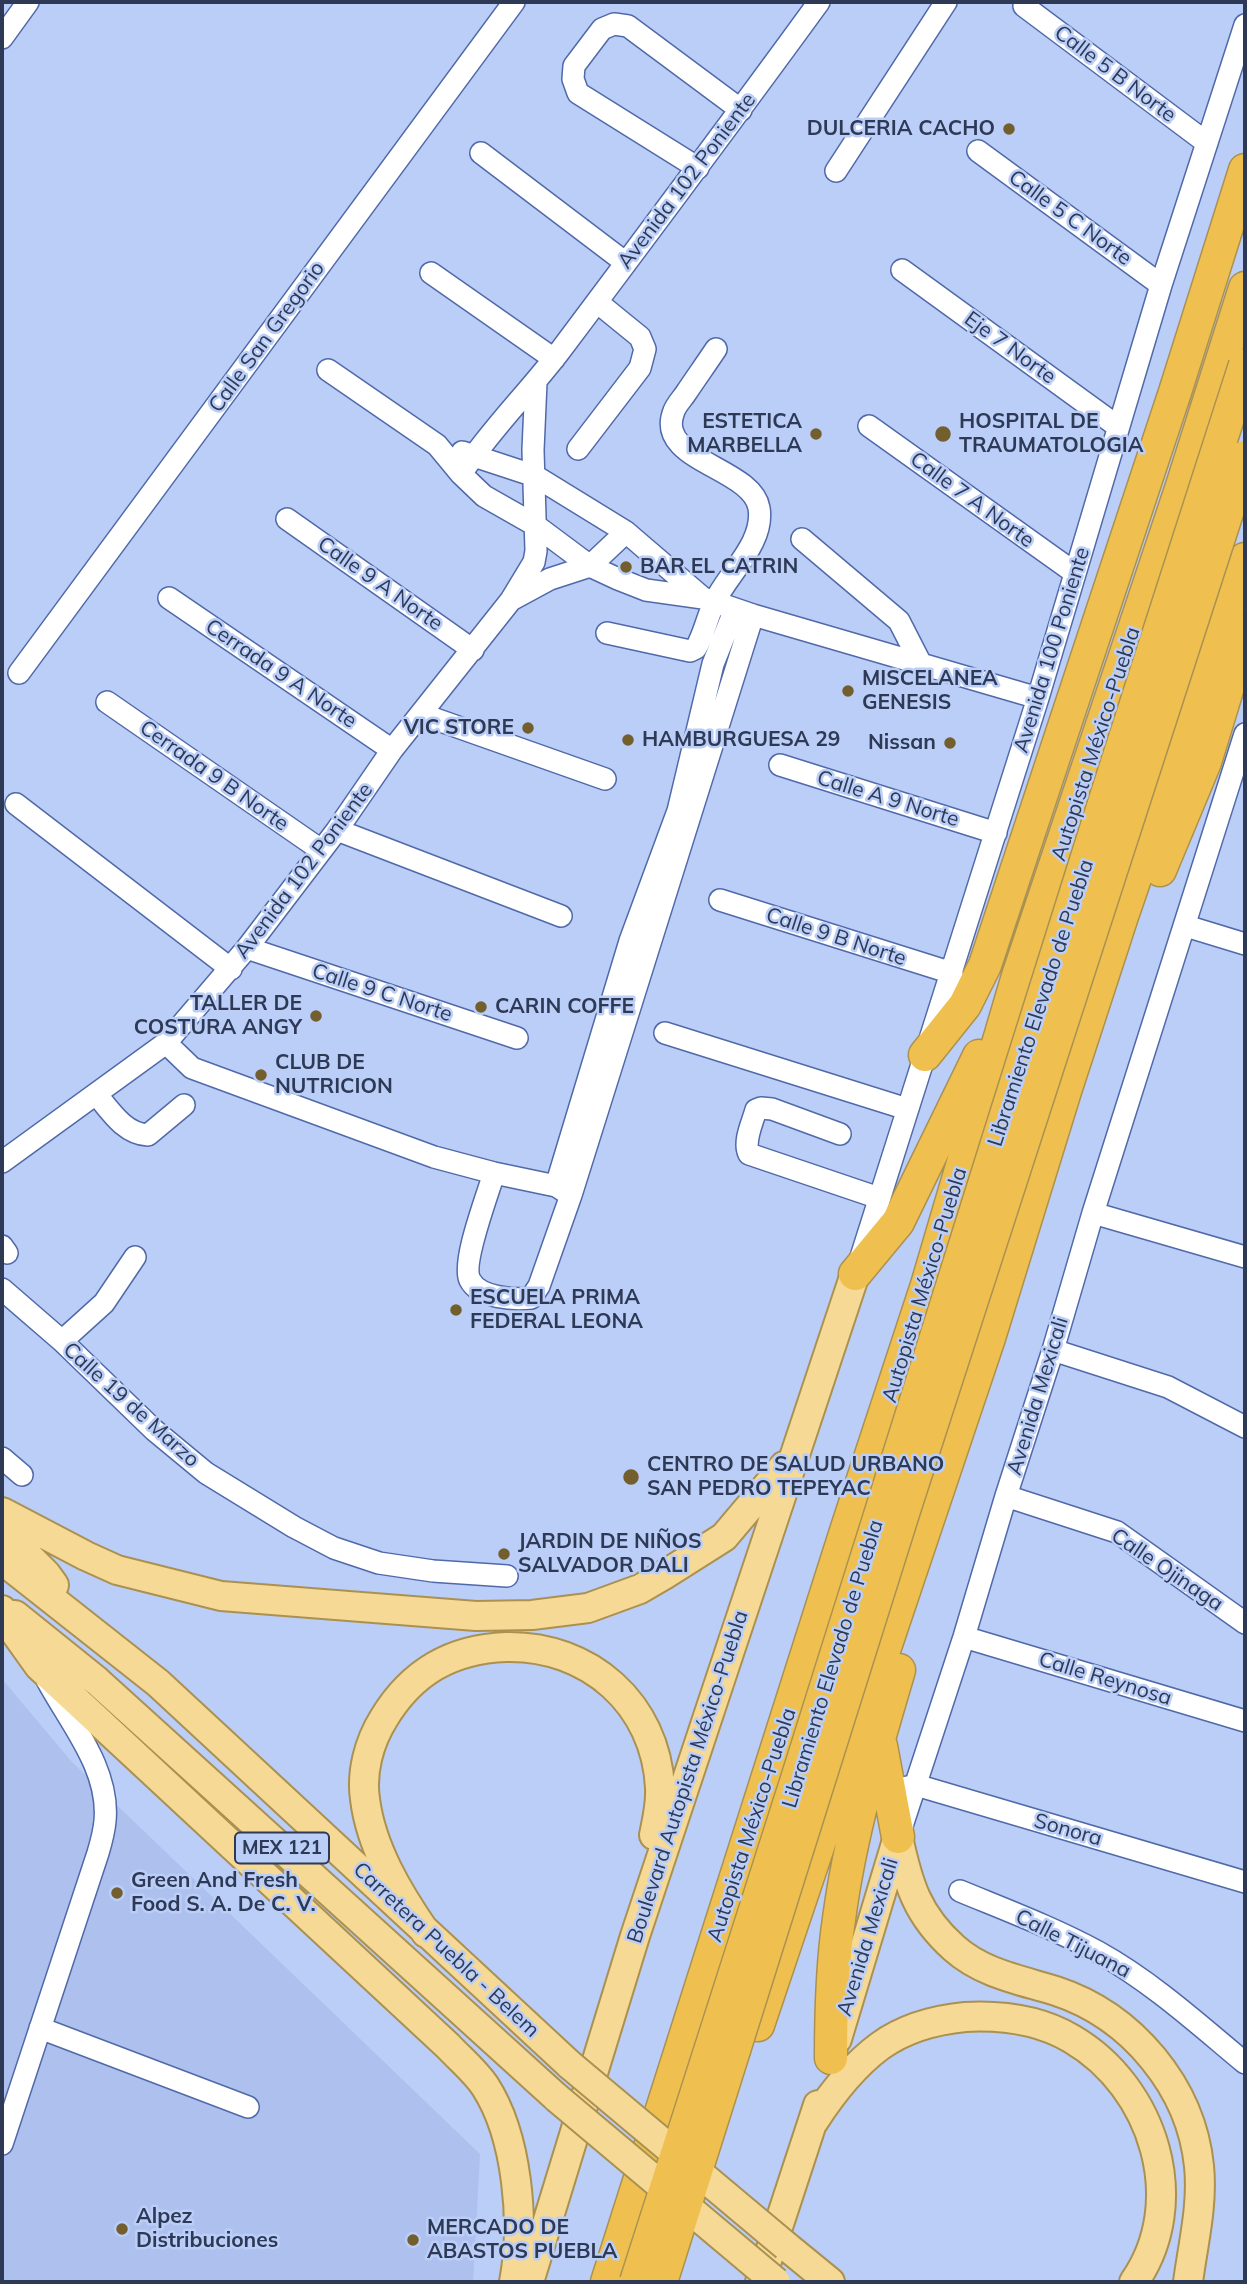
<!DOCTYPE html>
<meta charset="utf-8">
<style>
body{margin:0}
#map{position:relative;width:1247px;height:2284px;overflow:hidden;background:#bbcef8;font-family:Mulish,sans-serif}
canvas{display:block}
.frame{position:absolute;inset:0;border:4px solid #2d3955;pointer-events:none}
</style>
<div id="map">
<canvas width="1247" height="2284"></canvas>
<div class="frame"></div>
</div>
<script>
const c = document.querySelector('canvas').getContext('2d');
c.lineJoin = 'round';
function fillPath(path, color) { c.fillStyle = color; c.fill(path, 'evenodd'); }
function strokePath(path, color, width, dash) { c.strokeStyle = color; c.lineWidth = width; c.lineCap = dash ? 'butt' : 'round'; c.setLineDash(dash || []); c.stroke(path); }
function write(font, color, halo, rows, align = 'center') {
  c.font = font + ' Mulish,sans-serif'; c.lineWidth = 5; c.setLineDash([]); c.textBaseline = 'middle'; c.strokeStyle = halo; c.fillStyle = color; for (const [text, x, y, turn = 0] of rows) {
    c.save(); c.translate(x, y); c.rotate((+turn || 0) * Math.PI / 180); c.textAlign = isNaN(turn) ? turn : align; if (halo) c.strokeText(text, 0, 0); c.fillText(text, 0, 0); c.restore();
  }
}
const built = new Path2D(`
 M2,1679L72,1762L480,2154L473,2282H2Z`);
const minor = new Path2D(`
 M1024,6L1207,143
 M2,38L28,2
 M978,151L1161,285
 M481,153L626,263
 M698,168L578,93L573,79L574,66L602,29L614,24L628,26L741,110
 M836,171L946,2
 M902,270L1117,426
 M431,273L554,359
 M328,370L437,445L461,474L484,496L535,525L590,566L618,579L646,590L703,598L753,615L1038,698
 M869,426L1075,573
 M578,449L640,368L645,349L640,337L597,302
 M462,452L535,476L626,532L703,598
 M461,474C490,430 528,393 560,351C647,235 734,119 819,2
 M287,519L473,650
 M802,539L899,621L920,662
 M169,598L392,750
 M513,599L550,579L590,566L626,532
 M607,633L690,651L696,648C704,634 707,618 714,603C727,574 765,543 759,508C752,467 654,461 674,411C676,405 682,399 686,393C696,378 706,364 716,349
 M19,673L514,2
 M107,702L321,850
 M421,714L605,779
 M780,765L996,833
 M16,804L231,969
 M337,830L561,916
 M720,900L952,973
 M1186,926L1245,944
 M247,948L517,1038
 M665,1033L907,1109
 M166,1043L192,1068L434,1157L494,1173L556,1186L567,1193
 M97,1095C111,1112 125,1134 148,1135L184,1105
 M840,1134L772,1109L761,1108L756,1110C752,1124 743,1142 749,1154L879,1198
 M2,1162L166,1043L247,948L337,830L392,750L511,600L534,562L536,551L533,450L536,382
 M494,1173C488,1194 461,1263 470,1280C479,1298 514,1300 531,1298L539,1286L571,1195L753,615
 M556,1186L630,941L678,811L713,664L735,609
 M1093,1213L1245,1257
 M2,1246L7,1253
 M860,1260L1038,698L1161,285L1245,25
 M2,1289L62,1341L154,1430L206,1473L294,1527L334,1548L379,1563L433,1571L507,1576
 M62,1341L104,1303L135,1257
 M1053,1350L1168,1387L1245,1427
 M2,1458L22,1475
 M1006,1496L1117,1532L1245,1623
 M964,1637L1245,1721
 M904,1788L916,1785L1245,1882
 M900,1832L964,1637L1006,1496L1053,1350L1093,1213L1245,734
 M960,1891C1006,1910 1054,1928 1098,1952C1152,1982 1198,2024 1245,2063
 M40,2028L248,2107
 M2,2144L98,1853C101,1843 104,1832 105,1821C110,1769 70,1723 47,1680`);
const major = new Path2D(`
 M2,1512L86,1556L117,1570L221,1596L476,1616L532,1615L588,1608L640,1589L664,1575L724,1537L784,1466
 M2,1530L46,1574L54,1585
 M2,1560L158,1683L570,2065
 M2,1610L9,1624L39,1666L448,2046C460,2059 475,2071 485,2086C518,2137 525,2224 514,2282
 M15,1615L97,1681L557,2098
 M898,1837C908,1884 917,1915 954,1948C983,1974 1021,1980 1056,1991C1132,2016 1191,2087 1199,2166C1203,2205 1193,2244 1188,2282
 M426,1933C399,1894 371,1848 365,1799C361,1772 369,1742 384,1718C412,1672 451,1649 506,1647C589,1645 656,1704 660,1788C661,1805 657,1820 654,1835
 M837,2039L897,1840
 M814,2121C832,2093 853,2066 880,2046C905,2028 934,2020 965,2017C1002,2015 1040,2020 1072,2039C1154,2087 1190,2202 1134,2282
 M786,2246L830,2282
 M529,2282L635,1936L855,1274
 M760,2282L818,2105`);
const highway = new Path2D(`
 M1160,870L1205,762L1245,631
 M925,1055L965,1005L985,965L1175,392L1245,170
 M855,1274L898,1222L979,1056
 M881,1746L898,1837
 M758,2025L988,1341L1065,1091L1122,916L1245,559
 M831,2058C831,2012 832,1965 839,1919C850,1835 875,1751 899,1670
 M607,2282L846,1531L927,1285L1018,976L1181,489L1245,288`);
const majorBridge = new Path2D(`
 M570,2065L786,2246
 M557,2098L776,2282`);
const highwayBridge = new Path2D(`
 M636,2282L797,1779L1106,797L1245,365
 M661,2282L905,1507L1245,457`);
const markers = [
 [1009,129,7,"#735e2d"],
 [816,434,7,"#735e2d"],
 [943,434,9,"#735e2d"],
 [626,567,7,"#735e2d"],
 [848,691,7,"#735e2d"],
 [528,728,7,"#735e2d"],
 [628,740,7,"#735e2d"],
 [950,743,7,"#735e2d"],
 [481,1007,7,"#735e2d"],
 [316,1016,7,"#735e2d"],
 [261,1075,7,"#735e2d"],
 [456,1310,7,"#735e2d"],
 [631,1477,9,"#735e2d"],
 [504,1554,7,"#735e2d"],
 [117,1893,7,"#735e2d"],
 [122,2229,7,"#735e2d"],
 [413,2240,7,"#735e2d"]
];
const shields = [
 [282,1848,94]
];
const shieldNames = [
 ["MEX 121",282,1848]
];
const streetNames = [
 ["Calle 5 B Norte",1115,74,37],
 ["Avenida 102 Poniente",687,181,-53],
 ["Calle 5 C Norte",1070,218,36],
 ["Calle San Gregorio",267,337,-54],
 ["Eje 7 Norte",1010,348,36],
 ["Calle 7 A Norte",972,500,36],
 ["Calle 9 A Norte",380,584,35],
 ["Avenida 100 Poniente",1052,650,-73],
 ["Cerrada 9 A Norte",281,674,34],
 ["Autopista México-Puebla",1096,744,-72],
 ["Cerrada 9 B Norte",214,776,35],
 ["Calle A 9 Norte",888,799,17],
 ["Avenida 102 Poniente",304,871,-53],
 ["Calle 9 B Norte",836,937,18],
 ["Calle 9 C Norte",382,993,18],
 ["Libramiento Elevado de Puebla",1041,1003,-72],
 ["Autopista México-Puebla",925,1285,-73],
 ["Avenida Mexicali",1038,1396,-73],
 ["Calle 19 de Marzo",131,1405,42],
 ["Calle Ojinaga",1167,1570,34],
 ["Libramiento Elevado de Puebla",833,1664,-73],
 ["Calle Reynosa",1105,1679,17],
 ["Boulevard Autopista México-Puebla",688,1777,-72],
 ["Autopista México-Puebla",752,1825,-72],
 ["Sonora",1068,1830,16],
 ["Avenida Mexicali",868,1937,-73],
 ["Calle Tijuana",1073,1944,27],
 ["Carretera Puebla - Belem",446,1950,43]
];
const poiNames = [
 ["DULCERIA CACHO",995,129,"right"],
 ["ESTETICA",802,422,"right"],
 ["MARBELLA",802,446,"right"],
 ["HOSPITAL DE",959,422],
 ["TRAUMATOLOGIA",959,446],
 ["BAR EL CATRIN",640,567],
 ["MISCELANEA",862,679],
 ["GENESIS",862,703],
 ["VIC STORE",514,728,"right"],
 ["HAMBURGUESA 29",642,740],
 ["Nissan",936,743,"right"],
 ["TALLER DE",302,1004,"right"],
 ["COSTURA ANGY",302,1028,"right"],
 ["CARIN COFFE",495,1007],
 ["CLUB DE",275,1063],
 ["NUTRICION",275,1087],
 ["ESCUELA PRIMA",470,1298],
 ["FEDERAL LEONA",470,1322],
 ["CENTRO DE SALUD URBANO",647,1465],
 ["SAN PEDRO TEPEYAC",647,1489],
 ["JARDIN DE NIÑOS",518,1542],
 ["SALVADOR DALI",518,1566],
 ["Green And Fresh",131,1881],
 ["Food S. A. De C. V.",131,1905],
 ["Alpez",136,2217],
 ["Distribuciones",136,2241],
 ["MERCADO DE",427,2228],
 ["ABASTOS PUEBLA",427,2252]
];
fillPath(built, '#adc0ee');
strokePath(minor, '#5069a8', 24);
strokePath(major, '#ab9151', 32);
strokePath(highway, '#ab9151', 35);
strokePath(minor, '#fff', 21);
strokePath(major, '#f5d995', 28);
strokePath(highway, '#efc04f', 32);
strokePath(majorBridge, '#ab9151', 32, []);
strokePath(highwayBridge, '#ab9151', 35, []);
strokePath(majorBridge, '#f5d995', 28);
strokePath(highwayBridge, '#efc04f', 32);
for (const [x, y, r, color] of markers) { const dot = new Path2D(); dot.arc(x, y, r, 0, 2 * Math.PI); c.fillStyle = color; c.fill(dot); strokePath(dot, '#bbcef8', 2.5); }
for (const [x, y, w] of shields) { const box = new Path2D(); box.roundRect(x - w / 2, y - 15.5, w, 31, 5); c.fillStyle = '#bbcef8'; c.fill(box); strokePath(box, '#2d3955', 2); }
write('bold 19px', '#2d3955', null, shieldNames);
write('21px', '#2d3955', '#bbcef8', streetNames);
write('bold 21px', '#2d3955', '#bbcef8', poiNames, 'left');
</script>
